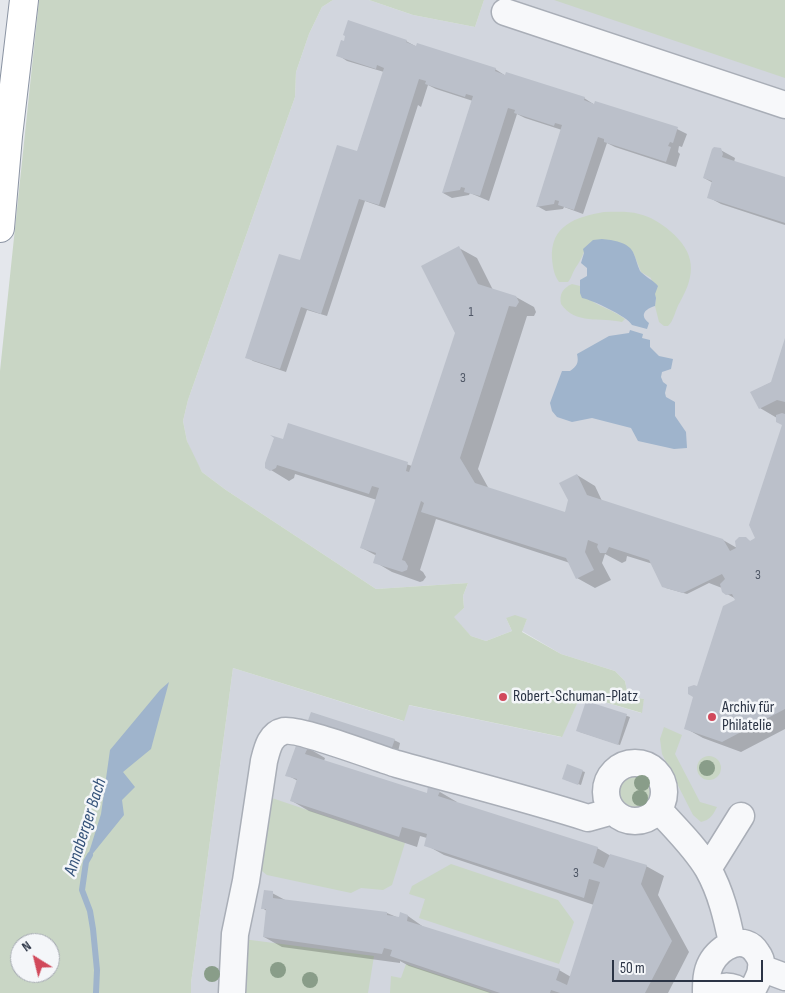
<!DOCTYPE html>
<meta charset="utf-8">
<style>
body{margin:0}
#map{position:relative;width:785px;height:993px;overflow:hidden;background:#e4e7ec;font-family:"Sofia Sans Condensed",sans-serif}
canvas{display:block}
.north{position:absolute;left:10px;top:933px;width:50px;height:50px;box-sizing:border-box;background:#f4f6f9;border:1px solid #a4a8b1;border-radius:50%;rotate:324deg;font-size:14px;font-weight:700;line-height:20px;text-align:center;color:#2b3445}
.north::after{content:'';display:block;margin:auto;width:18px;height:22px;background:#d1495b;clip-path:polygon(50% 0,100% 100%,50% 72%,0 100%)}
.scale{position:absolute;left:612px;top:960px;width:151px;height:22px;box-sizing:border-box;border:2px solid #2b3445;border-top:0;padding-left:6px;font-size:15px;line-height:18px;white-space:nowrap;color:#2b3445;-webkit-text-stroke:4px #f4f6f9;paint-order:stroke}
</style>
<div id="map">
<canvas width="785" height="993"></canvas>
<div class="north">N</div>
<div class="scale">50 m</div>
</div>
<script>
const c = document.querySelector('canvas').getContext('2d');
c.lineJoin = 'round';
function fillPath(path, color) { c.fillStyle = color; c.fill(path, 'evenodd'); }
function strokePath(path, color, width, dash) { c.strokeStyle = color; c.lineWidth = width; c.lineCap = dash ? 'butt' : 'round'; c.setLineDash(dash || []); c.stroke(path); }
function write(font, color, halo, rows, align = 'center') {
  c.font = font + ' "Sofia Sans Condensed",sans-serif'; c.lineWidth = 5; c.setLineDash([]); c.textBaseline = 'middle'; c.strokeStyle = halo; c.fillStyle = color; for (const [text, x, y, turn = 0] of rows) {
    c.save(); c.translate(x, y); c.rotate((+turn || 0) * Math.PI / 180); c.textAlign = isNaN(turn) ? turn : align; if (halo) c.strokeText(text, 0, 0); c.fillText(text, 0, 0); c.restore();
  }
}
const built = new Path2D(`
 M333,0H369L413,15L475,27L484,0H785V993H191V983L233,668L403,721L408,705L561,737L581,695L641,713L644,699L628,697L625,681L615,671L561,654L522,631L527,619L506,618L512,631L486,641L471,636L453,617L464,608L463,596L468,583L376,589L226,490L202,472L193,456L187,441L183,421L188,400L295,97L296,72L309,34L322,7Z`);
const green = new Path2D(`
 M39,0H333L322,7L309,34L296,72L295,97L188,400L183,421L187,441L202,472L226,490L376,589L468,583L463,596L464,608L454,617L471,636L486,641L512,631L506,618L515,615L527,619L522,632L561,654L615,671L625,681L628,696L644,699L642,713L581,695L562,737L409,705L404,721L233,668L191,983V993H0V371ZM20,943H50V973H20Z
 M369,0H484L475,27L413,15Z
 M554,0H785V78Z
 M604,212C616,212 628,211 639,214C651,217 661,223 670,231C696,253 696,274 680,302C675,310 674,321 668,326H664L659,322L655,306L656,299L651,278L641,272L633,252H584C580,263 575,267 572,275C571,277 570,280 568,282H559C554,275 553,268 552,259C550,225 576,217 604,212Z
 M572,284L580,286C591,308 607,305 625,319L622,322C601,317 575,325 561,304C559,294 563,288 572,284Z
 M664,727L682,735L675,754L700,802L717,807C713,815 710,820 701,822L693,815L662,754L660,739Z
 M697 768a12 12 0 1 1 24 0a12 12 0 1 1-24 0Z
 M619 791a16 16 0 1 1 32 0a16 16 0 1 1-32 0Z
 M269,797L405,843L392,885L383,890L361,888L351,893L267,875L258,868Z
 M451,864L558,900L574,922L559,964L419,918L425,899L409,894L412,886Z
 M243,939L374,956L368,993H241Z
 M406,964L492,993H390L391,976L401,978Z`);
const water = new Path2D(`
 M602,239C613,240 628,242 633,252C636,258 637,265 640,271C643,275 654,281 658,286L655,294L656,298L655,306C645,309 639,315 649,323L647,329L632,325C627,316 592,300 582,298L580,293V280L587,276V268L581,263L584,253L583,249L593,240Z
 M630,330L643,334L642,338L650,340V347L659,356L673,359L671,369L662,372L661,377L663,382L667,385L665,393L666,397L675,402V416L686,432L687,448L674,449L638,441L631,428L592,418L572,422L557,417L552,411L550,403L562,371H570C577,366 579,363 577,354L609,336L629,333Z
 M169,682L151,749L123,772L135,787L122,800L124,815L86,862L101,814L110,750L160,690Z`);
const shadow = new Path2D(`
 M406,41L417,47L495,69L506,76L584,98L595,105L677,129L687,134L682,147L679,146L678,152L680,154L676,167L615,147L607,143L583,214L564,207L563,209L546,211L537,206L562,130L525,118L517,114L489,201L470,193L469,195L452,198L443,193L473,101L436,89L428,85L421,107L418,105L385,208L365,201L327,316L307,310L286,372L253,361L247,357L300,261L357,153L384,72L347,61L338,55Z
 M717,148L735,158L734,162L785,178V225L721,204L708,197L713,183L704,178Z
 M459,248L477,258L493,290L516,297L534,307L536,312L534,316H527L478,469L489,489L565,514L577,475L595,486L602,501L723,540L737,548L745,538L751,542L757,538L783,425L777,418L760,408L752,392L772,382L785,341V729L741,752L703,738L685,728L698,688L738,600L727,594L722,588L709,583L687,594L666,588L653,564L627,556L626,561L622,563L605,554L602,563L611,580L595,588L577,578L570,563L436,519L420,570L423,572L426,577L423,581L420,582L392,572L375,562L377,556L362,548L377,500L295,474L294,478L289,481L266,467L284,440L289,424L412,466L457,333Z
 M586,702L630,717L620,745L580,732Z
 M312,713L394,740L400,743L397,756Z
 M308,748L325,758L324,761L428,795L440,792L457,802V804L597,848L611,856L646,866L664,876L658,895L689,952L668,993H490L409,966L400,961V963L282,947L264,937L267,911L262,908L272,893L287,901L387,913L399,918L401,914L408,916L425,928L559,970L571,977L594,905L444,855L426,845L427,838L420,836L417,847L309,811L292,801L298,781L287,775Z
 M582,771L585,772L581,785L566,780Z`);
const stream = new Path2D(`
 M90,855L86,862L82,890L90,911L93,929L97,970L96,993`);
const building = new Path2D(`
 M348,20L407,40L406,42L416,46L417,43L496,68L495,71L505,75L506,72L585,97L584,100L594,104L595,101L678,127L673,143L670,142L668,146L671,147L666,162L604,142V139L598,137L574,210L558,205L559,201L555,200L554,204L536,207L562,125L555,123L554,126L514,113L515,110L508,108L480,196L464,192L465,188L461,187L460,190L442,193L473,96L466,94L465,97L425,84L426,81L419,79L379,205L359,199L321,314L301,307L280,369L245,358L279,254L300,260L337,145L357,151L384,68L377,65L376,69L336,56L341,40L344,41L345,36L343,35Z
 M714,147L721,148L723,154L722,157L785,177V223L707,198L712,181L703,178L712,149Z
 M459,246L478,284L516,296L519,302L516,307L509,306L460,458L475,483L565,512L568,500L559,483L577,474L587,495L723,539L730,551L736,548L735,541L739,537H746L750,541L755,538L749,525L782,425L776,422V415L782,413L785,414V709L722,742L684,729L693,697L688,694V687L694,685L697,686L723,606L735,600L732,594L726,595L722,592L720,584L725,579L722,574L683,593L662,587L649,560L609,547L606,553H600L597,547L598,544L588,540L585,552L594,570L576,579L566,558L421,512L424,503L421,501L402,560L405,561L408,566L407,570L402,572L373,563L376,553L360,548L379,488L372,486L369,494L277,465L276,468L270,471L265,468V463L274,438L270,435L283,439L288,423L408,462L406,471L409,472L455,333L421,266Z
 M785,338V402L777,400L759,409L750,392L771,382Z
 M586,701L627,714L618,745L576,731Z
 M311,712L395,739L390,753L306,726Z
 M297,743L308,747L305,754L427,793L428,786L440,791L438,796L598,847L593,863L604,868L610,854L647,865L641,884L672,941L645,993H560L551,990L550,993H500L390,956L392,950L384,948L382,954L263,937L266,909H261L264,890L273,891V898L387,912V915L399,917L400,912L408,915L407,921L560,969L556,980L567,985L600,882L589,879L584,898L424,846L427,834L402,827L399,837L290,801L297,779L285,776Z
 M567,764L583,770L578,785L562,779Z`);
const minor = new Path2D(`
 M505,12L785,105
 M606 792a29 29 0 1 1 58 0a29 29 0 1 1-58 0Z
 M658,809C675,828 695,847 708,869C721,892 727,918 732,943
 M708,869L741,816
 M761,968L785,977
 M232,993L235,934L246,881L264,761C267,749 270,734 284,731C299,728 377,758 397,764C461,782 525,798 588,818L613,811
 M706,993C706,983 706,972 711,963C720,946 745,933 757,953C760,957 762,963 761,968C761,976 754,986 751,993
 M709,993C718,985 733,984 742,993`);
const highway = new Path2D(`
 M0,228L8,136L24,0`);
const trees = [
 [707,768],
 [642,783],
 [640,798],
 [278,970],
 [212,974],
 [310,980]
];
const markers = [
 [503,697,5,"#d1495b"],
 [712,717,5,"#d1495b"]
];
const numberNames = [
 ["1",471,312],
 ["3",463,378],
 ["3",758,575],
 ["3",576,873]
];
const poiNames = [
 ["Robert-Schuman-Platz",513,697],
 ["Archiv für",722,708],
 ["Philatelie",722,726]
];
const waterNames = [
 ["Annaberger Bach",86,827,-72]
];
fillPath(built, '#d2d6de');
fillPath(green, '#c9d6c5');
fillPath(water, '#9fb4cc');
fillPath(shadow, '#0003');
strokePath(stream, '#9fb4cc', 6);
fillPath(building, '#bbc0ca');
strokePath(minor, '#a9aeb7', 29);
strokePath(highway, '#8b94a3', 30);
strokePath(minor, '#f7f8fa', 26);
strokePath(highway, '#fff', 28);
c.fillStyle = '#899d89';
for (const [x, y] of trees) { c.beginPath(); c.arc(x, y, 8, 0, 2 * Math.PI); c.fill(); }
for (const [x, y, r, color] of markers) { const dot = new Path2D(); dot.arc(x, y, r, 0, 2 * Math.PI); c.fillStyle = color; c.fill(dot); strokePath(dot, '#f4f6f9', 2); }
write('14px', '#4f5766', null, numberNames);
write('16px', '#2b3445', '#f4f6f9', poiNames, 'left');
write('italic 18px', '#34527a', '#f4f6f9', waterNames);
</script>
